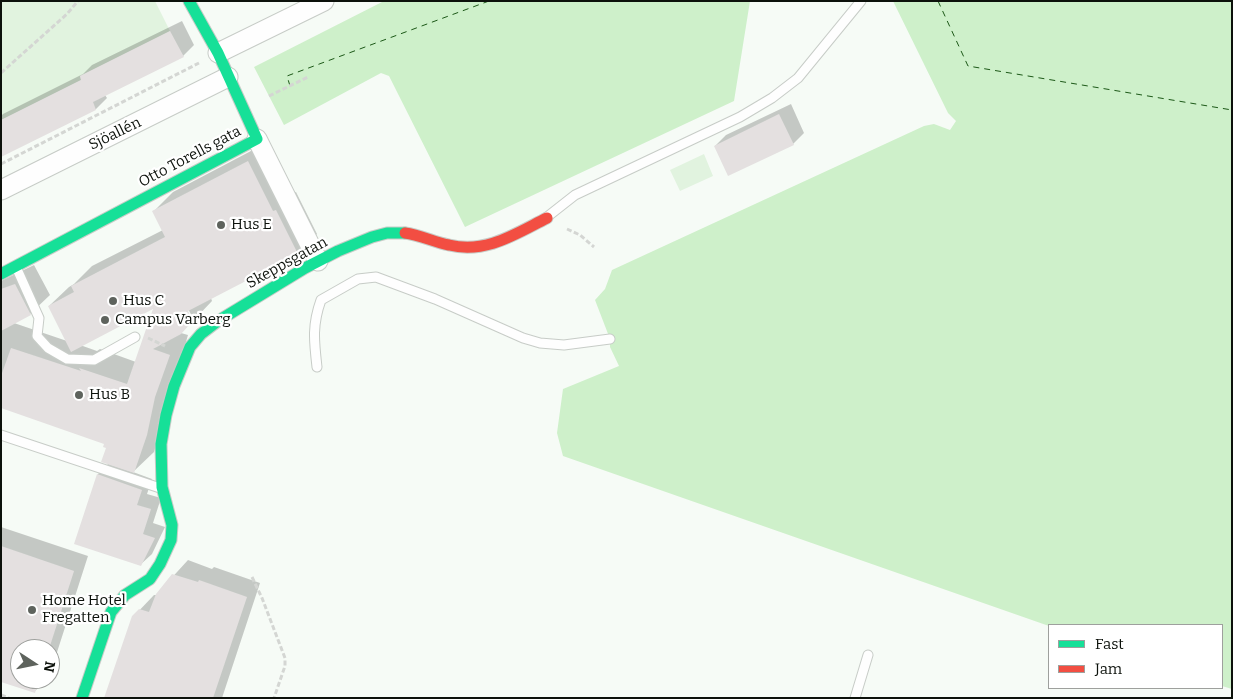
<!DOCTYPE html>
<meta charset="utf-8">
<style>
body{margin:0}
#map{position:relative;width:1233px;height:699px;overflow:hidden;background:#f6fbf6;font-family:Bitter,serif}
canvas{display:block}
.frame{position:absolute;inset:0;border:2px solid #0c110b;pointer-events:none}
.legend{position:absolute;left:1048px;top:624px;width:175px;height:65px;box-sizing:border-box;background:#fff;border:1px solid #9ea09d;margin:0;padding:6px 9px;list-style:none;font-size:15px;color:#0c110b}
.legend li{display:flex;align-items:center;gap:10px;height:25px}
.legend b{width:25px;border:1px solid #9ea09d}
.north{position:absolute;left:10px;top:639px;width:50px;height:50px;box-sizing:border-box;background:#fff;border:1px solid #9ea09d;border-radius:50%;rotate:101deg;font-size:14px;font-weight:700;line-height:20px;text-align:center;color:#0c110b}
.north::after{content:'';display:block;margin:auto;width:18px;height:22px;background:#5e635d;clip-path:polygon(50% 0,100% 100%,50% 72%,0 100%)}
</style>
<div id="map">
<canvas width="1233" height="699"></canvas>
<div class="frame"></div>
<ul class="legend">
<li><b style="height:6px;background:#16e098"></b>Fast</li>
<li><b style="height:6px;background:#f24e42"></b>Jam</li>
</ul>
<div class="north">N</div>
</div>
<script>
const c = document.querySelector('canvas').getContext('2d');
c.lineJoin = 'round';
function fillPath(path, color) { c.fillStyle = color; c.fill(path, 'evenodd'); }
function strokePath(path, color, width, dash) { c.strokeStyle = color; c.lineWidth = width; c.lineCap = dash ? 'butt' : 'round'; c.setLineDash(dash || []); c.stroke(path); }
function write(font, color, halo, rows, align = 'center') {
  c.font = font + ' Bitter,serif'; c.lineWidth = 4.5; c.setLineDash([]); c.textBaseline = 'middle'; c.strokeStyle = halo; c.fillStyle = color; for (const [text, x, y, turn = 0] of rows) {
    c.save(); c.translate(x, y); c.rotate((+turn || 0) * Math.PI / 180); c.textAlign = isNaN(turn) ? turn : align; if (halo) c.strokeText(text, 0, 0); c.fillText(text, 0, 0); c.restore();
  }
}
const green = new Path2D(`
 M1,1H155L170,31L80,76L81,80L1,120Z
 M704,154L713,176L680,191L670,170Z`);
const water = new Path2D(`
 M384,1H750L734,101L465,227L389,76L381,73L284,125L254,67Z
 M893,1H1232V689L1222,686V625L1049,626L563,456L557,433L563,389L619,366L610,347V339L595,300L605,289L612,270L924,126L934,124L950,130L956,121L948,113Z`);
const shadow = new Path2D(`
 M182,21L194,45L183,56L105,95L107,98L96,109L1,156V116L3,114L83,74L92,65Z
 M791,104L804,133L793,144L715,146L726,135Z
 M268,142L293,193L296,192L317,234L298,253L211,298L212,301L194,320L186,305L184,306L191,320H193L181,333L188,335L154,452L133,472L152,479L147,494L161,498L153,523L165,527L152,554L140,565L75,543L98,474L109,463L108,447L106,443L1,407V281L34,265L50,295L30,314L14,323L67,341L49,306L69,287L74,284L92,266L163,230L154,211L173,192ZM155,307L136,362L100,349L97,351L80,345Z
 M1,527L88,556L50,674V649H20V679H47L34,692L1,681Z
 M188,560L212,569L214,567L260,583L222,698H106L133,617L154,595H156Z`);
const ferry = new Path2D(`
 M938,1L968,66L1232,110
 M290,86L287,76L489,1`);
const building = new Path2D(`
 M170,31L184,57L93,102L96,110L1,157V120L81,80L80,76Z
 M779,114L794,145L728,176L714,146Z
 M248,161L273,211L276,210L298,254L188,311L193,321L181,334L153,349L170,355L155,397L147,435L134,473L101,462L106,448L103,447L104,444L1,408V376L11,348L81,371L79,368L127,384L153,309L71,352L48,306L74,292L71,286L165,237L152,211Z
 M15,284L31,315L1,331V289Z
 M97,474L142,490L137,505L151,509L143,534L155,538L141,566L74,544Z
 M1,546L74,571L49,649H20V679H39L35,693L1,682Z
 M172,574L198,582L199,580L247,597L213,698H104L132,616L139,609L149,612L156,594Z`);
const path = new Path2D(`
 M1,73L67,14L78,1
 M269,96L308,77
 M1,164L199,63
 M567,229L580,235L594,247
 M148,338L165,346
 M252,577L262,598L285,658V666L274,698
 M1,695L9,698`);
const lane = new Path2D(`
 M547,217L575,195L740,117L772,98L798,78L861,1
 M17,269L39,318L37,336L48,348L67,359L94,360L135,337
 M317,367C314,341 312,325 321,300L358,279L376,277L435,299L523,338L540,343L564,345L610,339
 M1,435L160,488
 M855,698L868,655`);
const street = new Path2D(`
 M218,53L324,1
 M257,139L318,261
 M1,190L228,77`);
const fast = new Path2D(`
 M1,274L257,139L218,53L189,1
 M82,698L111,612L125,595L150,579L160,564L171,540L172,525L162,487L161,444L166,415L174,386L190,347L201,334L218,321L305,268L338,251L372,237L387,233H405`);
const jam = new Path2D(`
 M405,233C420,235 434,242 449,245C486,254 515,234 547,218`);
const markers = [
 [221,225,5,"#5e635d"],
 [113,301,5,"#5e635d"],
 [105,320,5,"#5e635d"],
 [79,395,5,"#5e635d"],
 [32,610,5,"#5e635d"]
];
const streetNames = [
 ["Sjöallén",115,134,-26],
 ["Otto Torells gata",190,157,-28],
 ["Skeppsgatan",287,263,-29]
];
const poiNames = [
 ["Hus E",231,225],
 ["Hus C",123,301],
 ["Campus Varberg",115,320],
 ["Hus B",89,395],
 ["Home Hotel",42,601],
 ["Fregatten",42,618]
];
fillPath(green, '#e1f3df');
fillPath(water, '#cef0ca');
fillPath(shadow, '#0003');
strokePath(ferry, '#1c5817', 1, [6, 5]);
fillPath(building, '#e4e0e0');
strokePath(lane, '#c7ccc7', 11);
strokePath(street, '#c7ccc7', 21);
strokePath(fast, '#c7ccc7', 13);
strokePath(jam, '#c7ccc7', 13);
strokePath(path, '#d4d6d3', 3, [5, 2.5]);
strokePath(lane, '#fefefe', 9);
strokePath(street, '#fefefe', 19);
strokePath(fast, '#16e098', 11);
strokePath(jam, '#f24e42', 11);
for (const [x, y, r, color] of markers) { const dot = new Path2D(); dot.arc(x, y, r, 0, 2 * Math.PI); c.fillStyle = color; c.fill(dot); strokePath(dot, '#fff', 2); }
write('15px', '#0c110b', '#fff', streetNames);
write('15px', '#0c110b', '#fff', poiNames, 'left');
</script>
